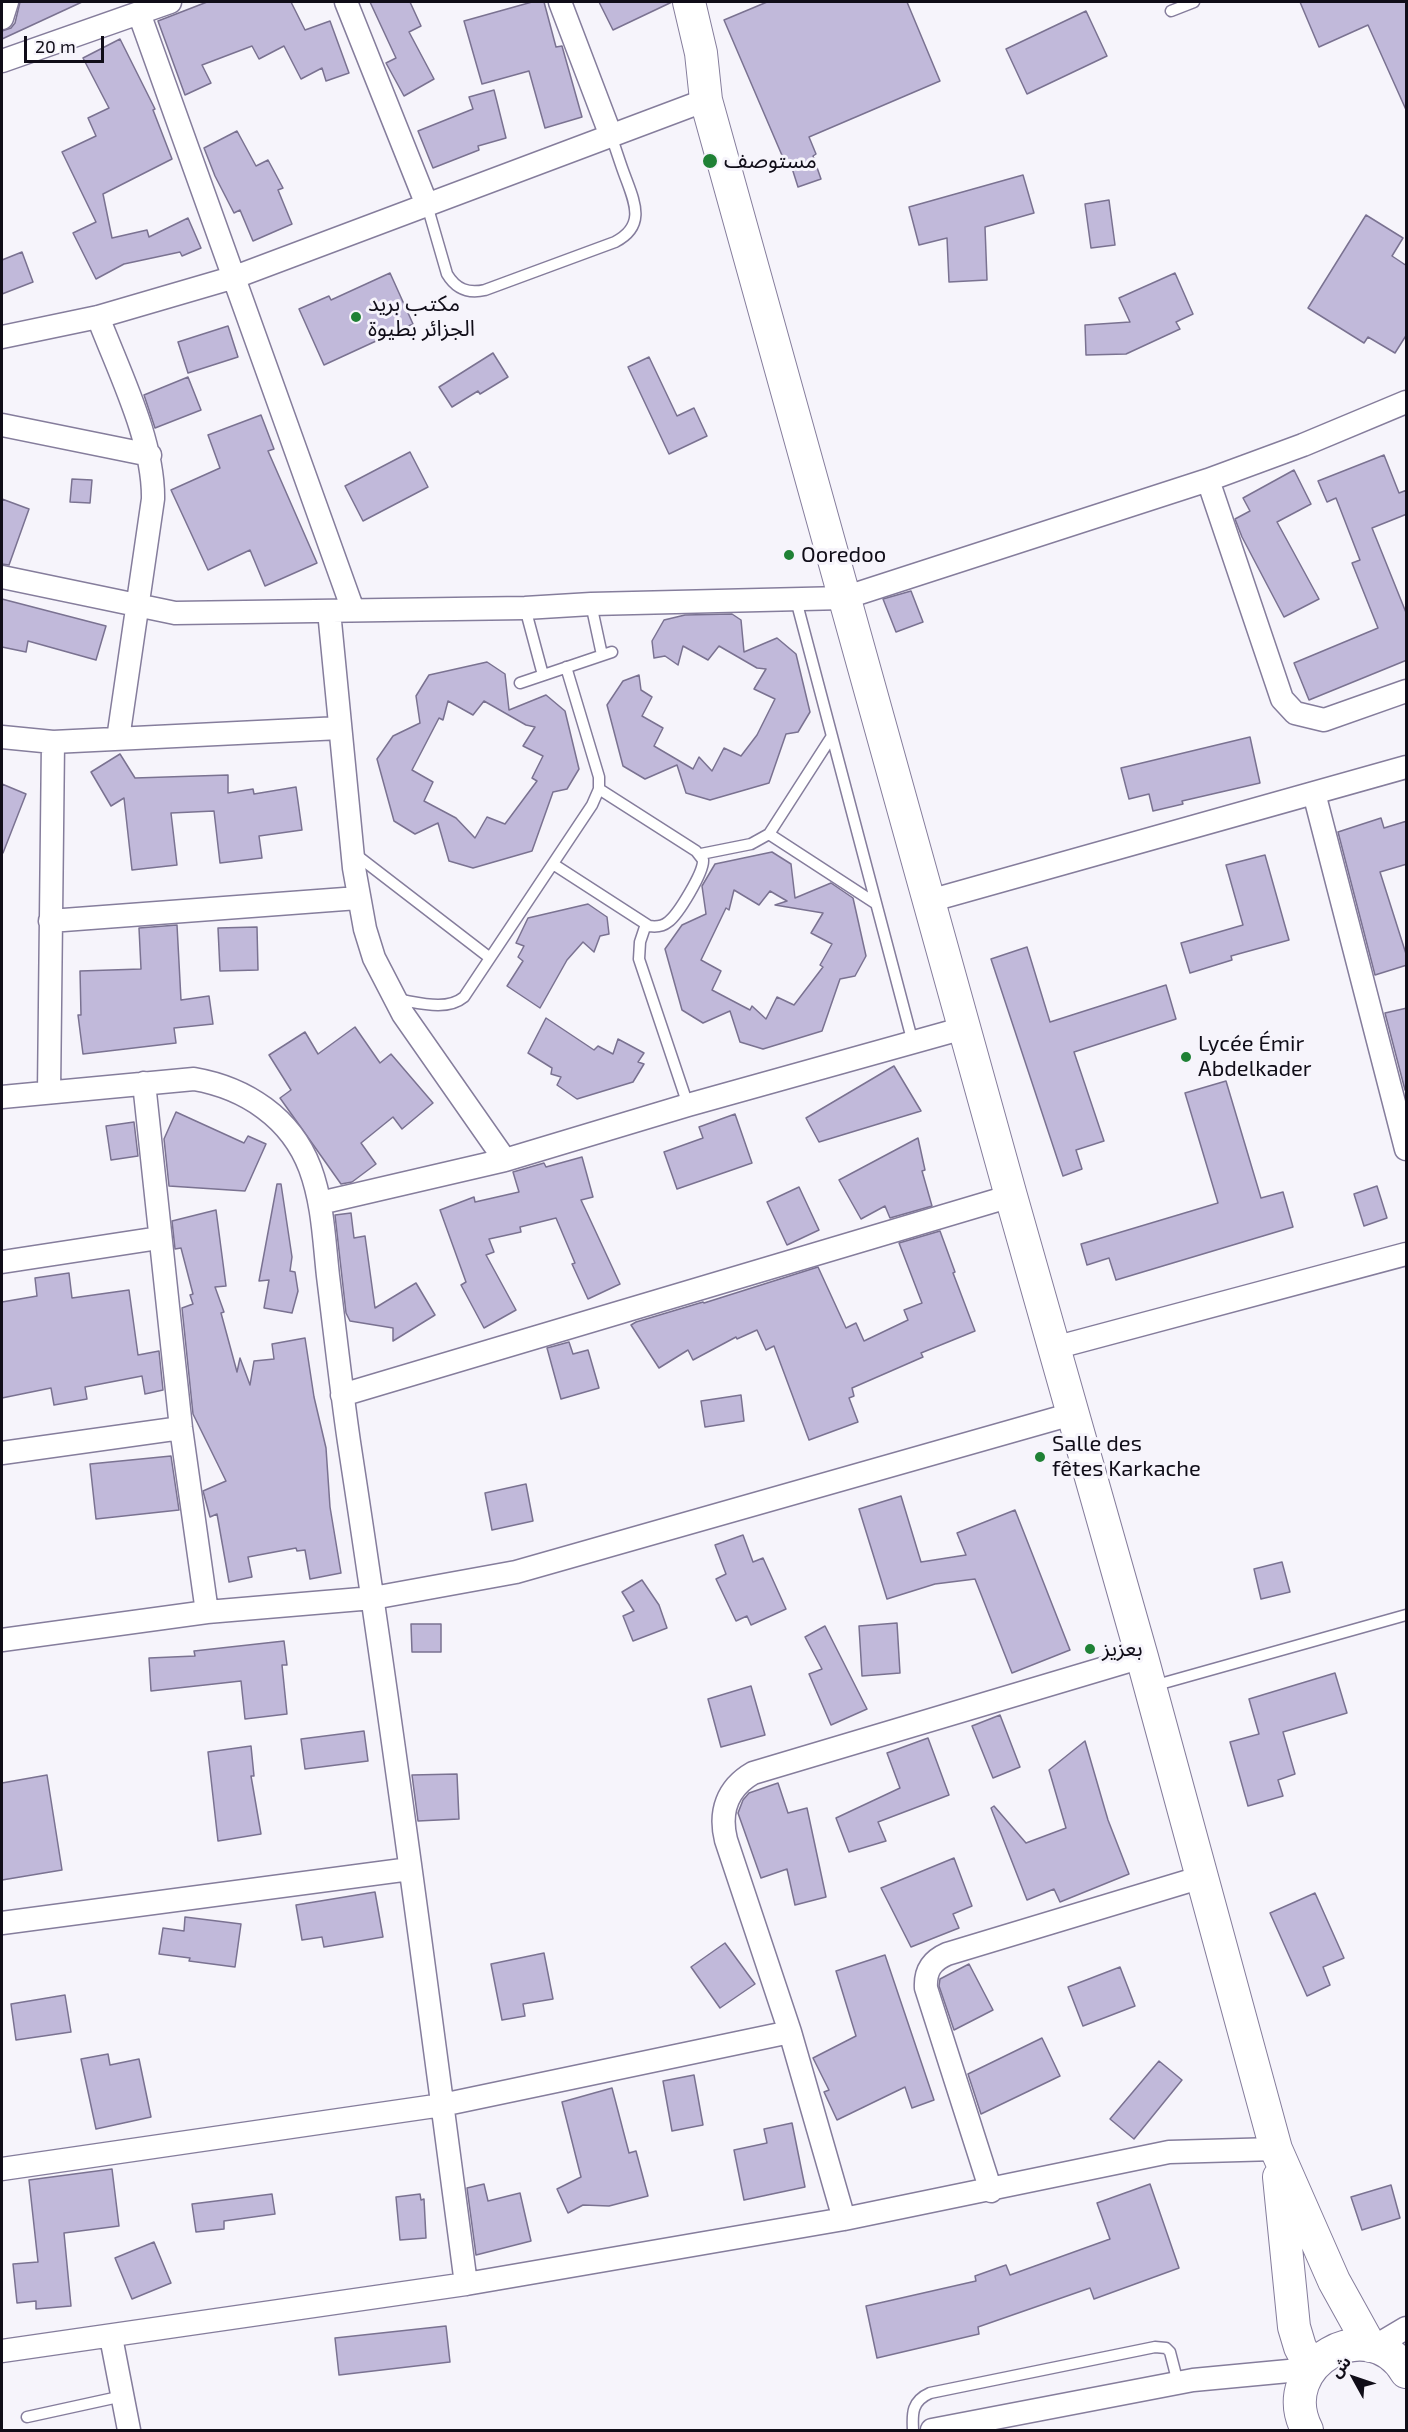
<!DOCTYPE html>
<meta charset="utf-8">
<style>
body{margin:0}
#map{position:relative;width:1408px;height:2432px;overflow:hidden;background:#f6f4fb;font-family:"Exo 2","Noto Sans Arabic",sans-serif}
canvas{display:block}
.frame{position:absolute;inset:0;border:3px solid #100d18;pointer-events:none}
.north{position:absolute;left:1324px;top:2348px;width:60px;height:60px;-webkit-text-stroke:4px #f6f4fb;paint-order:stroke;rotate:310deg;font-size:16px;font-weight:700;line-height:24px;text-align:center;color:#100d18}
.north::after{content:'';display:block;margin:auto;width:21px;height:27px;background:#100d18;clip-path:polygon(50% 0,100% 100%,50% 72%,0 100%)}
.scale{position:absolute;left:24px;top:36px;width:80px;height:27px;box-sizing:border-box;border:3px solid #100d18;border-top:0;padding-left:8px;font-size:18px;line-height:21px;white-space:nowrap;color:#100d18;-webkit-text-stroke:4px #f6f4fb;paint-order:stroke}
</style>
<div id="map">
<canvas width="1408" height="2432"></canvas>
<div class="frame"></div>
<div class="north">ش</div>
<div class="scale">20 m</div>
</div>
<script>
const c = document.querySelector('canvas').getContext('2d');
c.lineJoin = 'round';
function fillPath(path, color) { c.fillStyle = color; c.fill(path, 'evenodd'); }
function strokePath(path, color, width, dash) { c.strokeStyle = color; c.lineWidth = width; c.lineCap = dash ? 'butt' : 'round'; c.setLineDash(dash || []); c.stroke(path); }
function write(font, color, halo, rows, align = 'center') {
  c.font = font + ' "Exo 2","Noto Sans Arabic",sans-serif'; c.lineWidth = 6; c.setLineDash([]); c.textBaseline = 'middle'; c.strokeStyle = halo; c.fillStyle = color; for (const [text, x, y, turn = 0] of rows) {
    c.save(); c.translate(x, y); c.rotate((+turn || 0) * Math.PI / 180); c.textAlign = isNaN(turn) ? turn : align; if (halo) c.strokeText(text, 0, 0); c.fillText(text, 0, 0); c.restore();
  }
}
const building = new Path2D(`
 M20,2H82L2,39V31L11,28L15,23Z
 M207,2H291L305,30L330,21L349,73L326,81L322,68L301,79L284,46L259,59L252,46L202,65L211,83L185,95L158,21Z
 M370,2H410L421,26L409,32L434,79L404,96L386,63L396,58Z
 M532,2H544L556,47L562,46L582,117L545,128L529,71L482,84L464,21Z
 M599,2H672L613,30Z
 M767,2H907L940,81L809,137L816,154L813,156L821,179L798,187L791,165L787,167L724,20Z
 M1300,2H1407V112L1368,25L1319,47Z
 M1086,11L1107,56L1027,94L1006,49Z
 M120,39L155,109L153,110L172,159L103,194L112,238L147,230L149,237L188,218L201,248L182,256L180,252L124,264L96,279L73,233L96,222L62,152L96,136L88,118L109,108L83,58Z
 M494,90L506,138L478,146L479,150L433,168L418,131L473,109L469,97Z
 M237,131L256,166L268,160L283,188L278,190L292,224L253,241L240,210L234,213L215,176L204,148Z
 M1023,175L1034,213L985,227L987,280L949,282L947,238L919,245L909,207Z
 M1109,200L1115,245L1091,248L1085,204Z
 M1366,215L1403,238L1392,256L1407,266V334L1395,353L1368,337L1364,343L1308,308Z
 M22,252L33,282L2,294V260Z
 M390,273L413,324L324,365L299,309L329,296L331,300Z
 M1175,273L1193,314L1176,322L1180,329L1126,354L1086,355L1085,325L1130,322L1119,298Z
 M228,326L238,357L188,373L178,342Z
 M493,353L508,377L480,394L478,391L452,407L439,387Z
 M649,357L677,416L694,408L707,436L669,454L628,367Z
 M188,377L201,410L155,428L144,395Z
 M261,415L274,449L268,451L317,563L265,586L250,550L208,570L171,490L220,468L208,435Z
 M410,452L428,487L363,521L345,486Z
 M1384,455L1399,493L1407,490V514L1372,528L1407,615V660L1309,700L1294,663L1378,628L1352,563L1360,560L1336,498L1327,502L1318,481Z
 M1294,470L1311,504L1277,522L1319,599L1284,617L1242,537L1235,519L1250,511L1243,498Z
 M72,479L92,480L90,503L70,502Z
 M2,499L29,509L9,565L2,564Z
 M911,591L923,622L896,632L883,599Z
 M2,599L106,626L96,660L28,641L26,652L2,647Z
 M732,614L741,620L744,652L777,638L796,654L810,712L798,732L786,734L769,783L710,800L686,793L677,765L645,779L623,766L607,705L623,681L639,675L641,690L652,697L642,716L663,728L654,746L693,769L699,757L712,771L724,748L741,756L757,735L775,699L754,689L766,669L757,668L719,646L708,660L683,646L678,665L665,656L654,658L652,641L664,620L685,615Z
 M487,662L505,674L509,710L546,695L565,711L579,769L567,789L553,792L532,851L473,868L449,861L438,823L415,834L394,821L377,759L393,736L420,723L416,696L429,675ZM448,701L473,715L484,701L526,725L535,727L523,746L543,756L532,778L537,781L505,824L487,817L475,838L456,818L424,801L433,782L412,770L439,718L443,720Z
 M1250,737L1260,783L1182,801L1183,804L1153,811L1149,794L1129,799L1121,768Z
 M120,754L135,778L228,775V793L253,789L254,794L296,787L302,830L259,836L262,858L220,863L214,811L171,813L177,865L132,870L124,798L111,806L91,772Z
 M2,784L26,794L3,853H2Z
 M1381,818L1384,828L1407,821V864L1380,872L1407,957V965L1375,975L1338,832Z
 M772,852L791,864L795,898L831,883L853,898L866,956L855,976L840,979L822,1031L763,1049L740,1042L730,1011L703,1023L682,1010L665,949L682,925L706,914L702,886L715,864ZM734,890L759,905L770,891L787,901L775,905L823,913L811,933L832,944L820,965L823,967L794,1005L777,997L766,1019L752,1006L750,1010L712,990L721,971L701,960L726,908L729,910Z
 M1265,855L1289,940L1231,956L1232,960L1190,973L1181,943L1243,925L1226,865Z
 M588,904L607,917L609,934L600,936L594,952L583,942L567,960L540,1008L507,986L523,961L518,957L524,946L516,943L528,918Z
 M177,925L181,1000L209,996L213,1024L174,1028L176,1043L83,1054L78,1015H81L80,971L141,969L139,928Z
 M257,927L258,970L220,971L218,928Z
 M1027,947L1050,1022L1166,985L1176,1019L1074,1052L1104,1141L1076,1150L1082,1169L1063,1176L991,959Z
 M1407,1008V1090H1405L1385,1013Z
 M546,1018L594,1050L598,1046L613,1054L618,1039L644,1053L638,1062L644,1064L633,1082L577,1099L557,1085L561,1077L551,1074L552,1068L528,1053Z
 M355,1027L380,1063L391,1054L433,1103L402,1129L393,1117L361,1143L376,1164L352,1182L341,1184L280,1098L291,1090L269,1055L305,1032L318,1054Z
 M894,1066L921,1111L819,1142L806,1118Z
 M1226,1081L1261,1198L1283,1192L1293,1227L1116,1280L1109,1258L1087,1265L1081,1244L1218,1203L1185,1093Z
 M176,1112L244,1143L248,1136L266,1144L245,1191L169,1186L164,1139Z
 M735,1114L752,1163L677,1189L664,1152L703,1138L699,1127Z
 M134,1122L138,1156L111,1160L106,1126Z
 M918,1138L925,1170L922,1171L932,1206L890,1218L885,1206L861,1219L839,1180Z
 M582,1157L593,1197L581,1200L620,1284L588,1299L572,1264L575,1263L556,1218L520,1227L521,1232L489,1239L494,1252L486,1255L516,1310L484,1328L461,1285L466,1282L440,1210L474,1197L475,1202L519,1192L513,1172L544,1163L546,1167Z
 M277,1184H281L292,1257L290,1271L295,1272L298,1291L292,1313L264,1308L269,1280L259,1281Z
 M1377,1186L1387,1218L1364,1226L1354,1194Z
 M799,1187L819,1230L787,1245L767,1202Z
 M216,1210L226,1286L215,1287L224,1312L221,1313L237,1372L240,1358L250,1385L254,1361L274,1359L272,1344L305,1338L314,1397L326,1448L330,1507L341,1573L310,1579L305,1550L297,1551L296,1548L248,1557L252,1577L229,1582L217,1514L210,1517L203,1491L226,1481L193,1414L182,1308L193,1304L190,1295L193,1294L181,1248L175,1249L172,1221Z
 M351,1213L354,1238L365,1236L375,1308L416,1283L435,1315L393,1341V1328L350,1321L346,1313L335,1215Z
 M940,1231L955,1272L953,1273L975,1331L921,1353L923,1357L852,1388L854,1396L849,1398L858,1422L809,1440L774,1346L766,1350L757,1330L737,1339L736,1337L693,1360L688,1350L659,1368L631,1325L636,1322L703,1302L704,1303L818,1267L846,1328L856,1323L864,1341L908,1320L904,1310L922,1303L899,1243Z
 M69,1273L72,1298L129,1290L138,1355L159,1351L163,1390L145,1394L142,1376L85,1387L87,1399L54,1405L51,1388L2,1398V1302L37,1296L35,1278Z
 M569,1342L573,1354L588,1350L599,1388L561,1399L547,1348Z
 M741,1395L744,1421L705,1427L701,1401Z
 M171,1456L179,1510L96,1519L90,1464Z
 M526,1484L533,1521L492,1530L485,1493Z
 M901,1496L921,1562L966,1555L957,1533L1015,1510L1070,1650L1012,1673L975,1579L935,1584L887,1599L859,1509Z
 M743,1535L753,1562L763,1558L786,1609L751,1625L747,1616L736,1621L716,1579L726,1574L715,1545Z
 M1282,1562L1290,1592L1261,1599L1254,1569Z
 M642,1580L659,1605L667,1628L633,1641L623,1616L634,1611L622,1592Z
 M897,1623L900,1673L862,1676L859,1626Z
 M411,1624H441V1652H412Z
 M825,1626L867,1709L831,1725L809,1674L822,1669L805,1637Z
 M284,1641L287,1665H282L287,1714L245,1719L241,1681L151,1691L149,1658L195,1656L194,1651Z
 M1335,1673L1347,1713L1283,1732L1295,1774L1278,1780L1283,1796L1248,1806L1230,1742L1259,1734L1249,1699Z
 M751,1686L765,1735L721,1747L708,1699Z
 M1000,1715L1020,1767L993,1778L972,1726Z
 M364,1731L368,1761L305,1769L301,1739Z
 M928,1738L949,1795L878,1822L886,1841L849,1852L836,1818L900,1788L887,1753Z
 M1085,1741L1108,1820L1129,1874L1060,1902L1054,1889L1027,1900L991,1808L994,1806L1026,1843L1066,1828L1049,1770Z
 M251,1746L254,1776H251L261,1834L218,1841L208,1752Z
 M457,1774L459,1819L418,1821L412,1775Z
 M47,1775L62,1870L2,1880V1783Z
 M778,1783L788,1813L807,1808L826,1897L795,1905L787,1869L761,1878L738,1813L743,1800L749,1793Z
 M954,1858L972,1906L953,1914L959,1928L911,1947L881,1888Z
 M375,1892L383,1937L324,1947L322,1937L302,1940L296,1905Z
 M1315,1893L1344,1958L1323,1967L1330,1985L1307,1996L1270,1913Z
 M185,1917L241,1924L235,1967L189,1961L190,1958L159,1954L163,1928L184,1931Z
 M725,1943L755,1984L720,2008L691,1967Z
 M544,1953L553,1999L523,2004L525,2016L502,2020L491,1964Z
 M885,1955L934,2100L912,2108L905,2087L837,2120L824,2092L829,2090L813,2058L856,2036L836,1971Z
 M969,1964L993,2010L954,2030L939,1986L940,1979Z
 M1120,1967L1135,2006L1083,2026L1068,1987Z
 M65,1995L71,2032L16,2040L11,2004Z
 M1042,2038L1060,2076L981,2114L968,2074Z
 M108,2054L110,2065L139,2059L151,2117L96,2129L81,2059Z
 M1159,2061L1182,2080L1134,2139L1110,2119Z
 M694,2075L703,2125L672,2131L663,2081Z
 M612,2088L629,2153L636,2151L648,2196L609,2206L583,2205L568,2213L557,2189L581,2177L562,2102Z
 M792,2123L805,2187L744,2200L734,2150L767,2143L764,2129Z
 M112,2169L119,2226L64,2233L71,2306L36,2309V2301L17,2303L13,2264L38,2262L29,2180Z
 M484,2184L488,2201L520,2193L531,2241L476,2255L467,2188Z
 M1150,2184L1179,2268L1094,2299L1090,2288L978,2327L979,2334L877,2358L866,2306L976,2281L975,2276L1006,2265L1010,2275L1110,2239L1097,2203Z
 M1391,2185L1400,2218L1362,2230L1351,2197Z
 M272,2194L275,2214L224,2221V2229L196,2232L192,2204Z
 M420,2194L421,2200L424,2199L426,2238L400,2240L396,2197Z
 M154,2242L171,2283L132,2299L115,2258Z
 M446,2326L450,2362L339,2375L335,2338Z`);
const service = new Path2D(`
 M1171,11L1194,2
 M427,205L447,274C456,289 468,294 485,290L615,242C646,226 635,203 625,176C620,163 616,149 611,136
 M796,600L913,1043
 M591,604L602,655
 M525,608L543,675
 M520,683L612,652
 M769,834L875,903
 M355,854L490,958
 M701,854L751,844L769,834L832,736
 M553,864L649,926C656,927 662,927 668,922C678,915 704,872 703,860L696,851L599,789
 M646,924L640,942L639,959L688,1105
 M395,999C417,1002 446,1012 464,997L592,805L599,789V777L566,667
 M1153,1686L1406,1615
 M27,2417L123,2396
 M913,2430C912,2413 912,2401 930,2393L1155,2347L1166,2348L1170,2352L1178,2383`);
const minor = new Path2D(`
 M346,2L427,205
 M560,2L611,136
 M139,13L353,610
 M2,18L7,2
 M2,61L170,2
 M98,317C119,372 154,441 153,499L118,739
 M2,337L98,317L235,277L706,100
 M2,425L150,455
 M1208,480L1282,699L1295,713L1324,720L1406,691
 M2,577L175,613L525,608L591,604L844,598L1208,480L1303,445L1406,402
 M329,611L354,868L365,929L374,958L403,1014L505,1160
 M2,737L53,742L340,728
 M1314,793L1406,1149
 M929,901L1406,767
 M50,921L358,898
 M144,1083L181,1428L207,1612
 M49,1092L53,742
 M2,1097L194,1079C246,1088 291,1118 310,1168C323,1203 324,1240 328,1276C335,1332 341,1387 349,1442C392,1722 429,2003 466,2284
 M320,1203L505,1160L688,1105L964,1028
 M2,1262L159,1238
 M1054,1348L1406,1254
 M342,1395L1011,1196
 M2,1453L181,1428
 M2,1640L207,1612L373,1598L516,1572L1072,1414
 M2,1923L410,1869
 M2,2169L442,2105L790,2032
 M991,2191L926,1988C925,1971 931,1961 947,1954L1202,1877
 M844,2219L790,2032L726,1840C719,1812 727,1788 753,1773L1142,1657
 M111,2337L129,2430
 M1374,2347L1406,2328
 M2,2351L466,2284L844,2219L1169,2152L1276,2149
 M932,2430L1193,2380L1310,2369`);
const secondary = new Path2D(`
 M689,2L701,53L706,100L1011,1196L1142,1657L1276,2149L1334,2281L1370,2346
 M1279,2177L1294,2327L1300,2347L1311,2368
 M1307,2430C1273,2364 1369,2310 1406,2372`);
const markers = [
 [710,161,8,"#1f8135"],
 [356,317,6,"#1f8135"],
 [789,555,6,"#1f8135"],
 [1186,1057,6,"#1f8135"],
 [1040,1457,6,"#1f8135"],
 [1090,1649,6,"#1f8135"]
];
const poiNames = [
 ["مستوصف",724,161],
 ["مكتب بريد",368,304],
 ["الجزائر بطيوة",368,329],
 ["Ooredoo",801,555],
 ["Lycée Émir",1198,1044],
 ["Abdelkader",1198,1069],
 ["Salle des",1052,1444],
 ["fêtes Karkache",1052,1469],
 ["بعزيز",1102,1649]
];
fillPath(building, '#c1b9da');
strokePath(building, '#7a7291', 1.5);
strokePath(service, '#857d9c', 13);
strokePath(minor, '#857d9c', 25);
strokePath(secondary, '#857d9c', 34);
strokePath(service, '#fff', 10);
strokePath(minor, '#fff', 22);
strokePath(secondary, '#fff', 32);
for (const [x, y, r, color] of markers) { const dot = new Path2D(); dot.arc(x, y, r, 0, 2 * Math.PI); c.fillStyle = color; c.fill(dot); strokePath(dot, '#f6f4fb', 2); }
write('22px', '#100d18', '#f6f4fb', poiNames, 'left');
</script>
